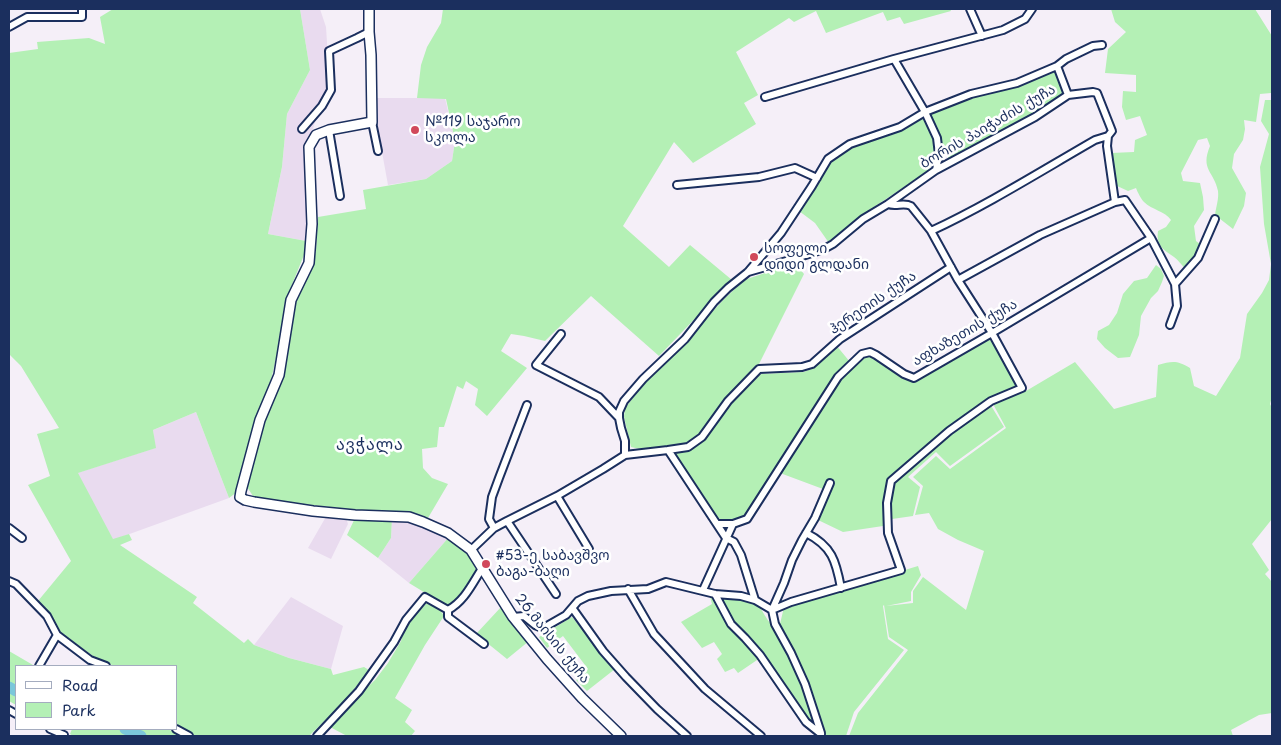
<!DOCTYPE html>
<meta charset="utf-8">
<style>
body{margin:0}
#map{position:relative;width:1281px;height:745px;overflow:hidden;background:#f5eff8;font-family:"Playpen Sans",sans-serif}
canvas{display:block}
.frame{position:absolute;inset:0;border:10px solid #1b2f5e;pointer-events:none}
.legend{position:absolute;left:15px;top:665px;width:162px;height:65px;box-sizing:border-box;background:#fff;border:1px solid #a4acbf;margin:0;padding:6px 9px;list-style:none;font-size:15px;color:#1b2f5e}
.legend li{display:flex;align-items:center;gap:10px;height:25px}
.legend b{width:25px;border:1px solid #a4acbf}
</style>
<div id="map">
<canvas width="1281" height="745"></canvas>
<div class="frame"></div>
<ul class="legend">
<li><b style="height:6px;background:#fff"></b>Road</li>
<li><b style="height:14px;background:#b4f0b5"></b>Park</li>
</ul>
</div>
<script>
const c = document.querySelector('canvas').getContext('2d');
c.lineJoin = 'round';
function fillPath(path, color) { c.fillStyle = color; c.fill(path, 'evenodd'); }
function strokePath(path, color, width, dash) { c.strokeStyle = color; c.lineWidth = width; c.lineCap = dash ? 'butt' : 'round'; c.setLineDash(dash || []); c.stroke(path); }
function write(font, color, halo, rows, align = 'center') {
  c.font = font + ' "Playpen Sans","Noto Sans Georgian",sans-serif'; c.lineWidth = 5; c.setLineDash([]); c.textBaseline = 'middle'; c.strokeStyle = halo; c.fillStyle = color; for (const [text, x, y, turn = 0] of rows) {
    c.save(); c.translate(x, y); c.rotate((+turn || 0) * Math.PI / 180); c.textAlign = isNaN(turn) ? turn : align; if (halo) c.strokeText(text, 0, 0); c.fillText(text, 0, 0); c.restore();
  }
}
const built = new Path2D(`
 M300,9H320L326,27L330,90L320,106L307,148L306,241L268,234L282,167L287,114L310,70Z
 M377,98H445L455,141L452,161L426,179L388,185L376,119Z
 M196,412L229,498L113,540L77,473L155,448L153,430Z
 M327,515L346,518L348,524L331,559L308,548Z
 M392,518L415,520L449,537L409,583L378,558L391,538Z
 M291,597L343,626L331,669L289,658L254,645Z`);
const green = new Path2D(`
 M113,9H300L310,70L287,114L282,167L268,234L306,241V250L285,302L277,354L271,380L261,409L254,423L237,492L229,498L196,412L153,430L156,448L78,473L113,539L129,534L132,540L120,545L197,597L193,603L244,643L248,639L254,645L289,658L331,669L333,675L364,667L369,670L344,702L309,736H193L176,725V666H113L112,665L93,656L61,633L49,613L38,601L71,561L28,485L50,476L37,434L59,428L21,366L9,354V53L38,49L37,42L89,38L105,44L100,17Z
 M443,9H950L951,11L904,24L900,17L887,21L883,12L826,33L816,11L794,22L789,18L736,52L758,95L744,103L756,124L693,163L674,142L623,226L669,267L690,245L732,280L659,356L591,296L545,341L524,336L511,334L501,351L527,368L487,416L475,405L478,389L466,381L463,389L457,386L444,427H439L437,447L422,449L423,468L432,478L448,484L428,518C410,508 370,512 348,509C318,506 288,502 258,498L253,496L247,487L249,478L265,420L280,383L293,303L311,267L316,251L318,217L366,209L363,190L426,179L452,161L455,141L446,99L417,98L421,65L427,47L441,23Z
 M1111,9H1255L1272,36L1271,93L1260,94L1256,122L1244,120L1245,129L1243,140L1234,154L1232,168L1246,193L1244,206L1233,229L1215,215C1216,207 1219,199 1218,191C1214,171 1200,170 1210,146L1207,138L1198,140L1181,173L1183,181L1200,183L1203,197L1204,210L1194,226L1196,241L1200,244L1195,256L1185,269C1182,265 1178,260 1174,257C1163,249 1156,246 1158,231L1166,227L1171,220C1165,211 1152,210 1144,202C1141,199 1138,193 1136,188L1128,191L1115,185L1111,153L1134,152L1135,140L1147,135L1140,116L1126,120L1122,107L1123,91L1136,92V75L1105,73L1108,49L1126,32L1115,22Z
 M1055,70C1057,76 1064,85 1063,91C1060,105 965,151 949,160L929,115L930,113L977,96Z
 M1265,100H1272V397L1270,404L1272,408V519L1252,544L1269,570L1265,574L1272,582V713L1259,715L1231,730L1233,736H849L858,713L908,650L889,637L884,605L883,606L888,639L904,650L854,712L846,736H819L807,726L795,713L785,691L760,658L738,673L734,668L725,672L717,659L722,654L714,642L702,648L681,622L712,604L709,593L751,599C765,607 764,624 780,629V624L784,607L792,604L918,566L921,575L911,592V601L886,606L913,603V591L923,577L966,610L984,551L958,540L938,529L929,513L915,515L923,486L913,477L936,456L950,469L1006,428L993,404L1026,391L1075,362L1114,409L1156,397L1158,365C1172,361 1177,360 1190,368L1194,386L1216,396L1240,358L1247,314L1262,293L1269,280L1271,264L1264,224L1260,167L1269,134L1261,121Z
 M924,116L935,138L937,149L935,159L928,171L865,213L839,236L829,243L815,223L799,211L830,163C842,148 881,138 900,130C908,127 916,120 924,116Z
 M795,263L804,274L758,366L730,393L703,431L684,444L640,449L631,447L624,417L625,408L646,381L671,357L724,299L738,286L747,279Z
 M1156,265L1161,269L1164,276L1162,282L1158,291L1151,298L1141,316L1139,335L1130,357L1118,358L1105,348L1097,339L1098,331L1109,325L1117,313L1123,294L1134,281L1147,278Z
 M990,340C1003,351 1009,372 1017,387L987,399L1004,427L950,466L936,452L908,477L920,487L913,516L885,520L883,526L843,532L818,520L831,492L780,473L839,379L862,357L874,356L905,377L914,382L985,341Z
 M836,345L850,362L826,390L745,517C733,521 728,524 717,517L673,452L690,450L707,436L728,406L761,374L804,372L813,368Z
 M356,516L392,518L391,538L378,558L347,535Z
 M449,537L466,547L475,561L476,570L471,585L453,604L445,605L409,583Z
 M427,603C436,604 440,609 444,616L425,645L395,698L412,710L405,722L415,731L411,736H347L330,727L350,704L375,680L388,663L401,641L404,630L414,615Z
 M502,606L529,641L507,659L476,634Z
 M572,617L615,669L587,691L576,680L588,669L563,636L547,648L539,637Z
 M9,651L33,665L32,666H16V705L9,701Z
 M72,729H168L180,736H73L70,734Z`);
const river = new Path2D(`
 M9,687L16,691
 M125,729L141,736`);
const street = new Path2D(`
 M970,9L982,36
 M9,27L27,17H82V9
 M894,59L925,112L937,138L939,155L936,170
 M1057,66L1068,95
 M765,97L894,59L1003,30L1025,19L1032,9
 M372,122L378,151
 M302,129L322,106L331,90L329,51L357,38L369,32
 M329,130L340,196
 M677,185L759,177L795,168L817,178
 M1115,202L1125,200L1151,238L1175,284L1177,306L1170,325
 M931,231C987,205 1041,171 1095,140L1108,136
 M748,272L790,260L824,249L833,244L863,219L888,204L936,170L1035,117L1068,95L1093,92L1097,93L1112,131L1108,136L1107,146L1115,202L1040,235L958,280
 M1175,284L1198,258L1215,219
 M561,334L536,365L599,397L619,418
 M668,450L688,447L702,437L728,401L759,369L802,367L812,364L840,339L951,267
 M625,455V441L621,428L619,418V412L624,401L643,379L685,339L714,302L728,288L748,272L781,233L812,186L828,159L850,144L900,127L925,112L971,94L1017,83L1057,66L1066,59L1093,46L1102,45
 M557,496L589,549
 M507,521L556,594
 M717,524H733L747,519L838,377L862,354L870,352L876,355L904,374L914,378L992,333L1151,238
 M9,528L22,538
 M494,528L489,519L492,497L499,478L527,405
 M806,533C832,546 836,561 841,588
 M471,550L494,528L507,521L557,496L603,469L625,455L668,450L726,538L734,542L741,555L755,600
 M9,581L16,584L47,616L57,635L90,660L106,666
 M628,589L654,634L705,689L761,736
 M703,590L733,524
 M715,594L731,624L745,638L760,655L806,722L821,734
 M573,609L603,651L626,677L657,709L687,736
 M448,610C465,601 473,582 483,567
 M448,610V617L484,644
 M772,610L791,602L901,570L888,533L887,503L891,481L949,431L991,401L1022,388L992,333L958,280L931,231L911,206C904,202 896,207 888,204
 M772,610L784,583L792,560L802,540L815,518L830,483
 M772,610L775,624L791,653L805,684L821,733
 M513,617L524,616L535,625L540,627H545L566,615L578,601L588,596L611,591L648,589L666,582L715,594L741,596L755,600L772,610
 M39,666L57,635
 M9,710L16,714
 M50,729L64,735L63,736
 M176,729L189,736
 M317,736L359,691L394,642L406,620L425,597L448,610`);
const secondary = new Path2D(`
 M369,9V32L371,55L372,122L329,130L316,135L309,147L312,224L309,263L291,300L279,375L260,420L241,491L240,497L245,500L254,502L313,511L355,515L409,517L423,522L448,533L471,550L513,617L547,659L582,698L621,736`);
const markers = [
 [415,130,5,"#d1495b"],
 [754,257,5,"#d1495b"],
 [486,564,5,"#d1495b"]
];
const poiNames = [
 ["№119 საჯარო",425,122],
 ["სკოლა",425,138],
 ["სოფელი",764,249],
 ["დიდი გლდანი",764,265],
 ["#53-ე საბავშვო",496,556],
 ["ბაგა-ბაღი",496,572]
];
const streetNames = [
 ["ბორის პაიჭაძის ქუჩა",988,127,-30],
 ["ჰერეთის ქუჩა",873,303,-34],
 ["აფხაზეთის ქუჩა",965,333,-30],
 ["26 მაისის ქუჩა",552,639,51]
];
const quarterNames = [
 ["ავჭალა",370,446]
];
fillPath(built, '#e9dbef');
fillPath(green, '#b4f0b5');
strokePath(river, '#7bc7da', 11);
strokePath(street, '#1b2f5e', 10);
strokePath(secondary, '#1b2f5e', 12);
strokePath(street, '#fff', 6);
strokePath(secondary, '#fff', 9);
for (const [x, y, r, color] of markers) { const dot = new Path2D(); dot.arc(x, y, r, 0, 2 * Math.PI); c.fillStyle = color; c.fill(dot); strokePath(dot, '#fff', 2); }
write('14px', '#1b2f5e', '#fff', poiNames, 'left');
write('14px', '#1b2f5e', '#fff', streetNames);
c.letterSpacing = '1px';
write('16px', '#1b2f5e', '#fff', quarterNames);
c.letterSpacing = '0px';
</script>
